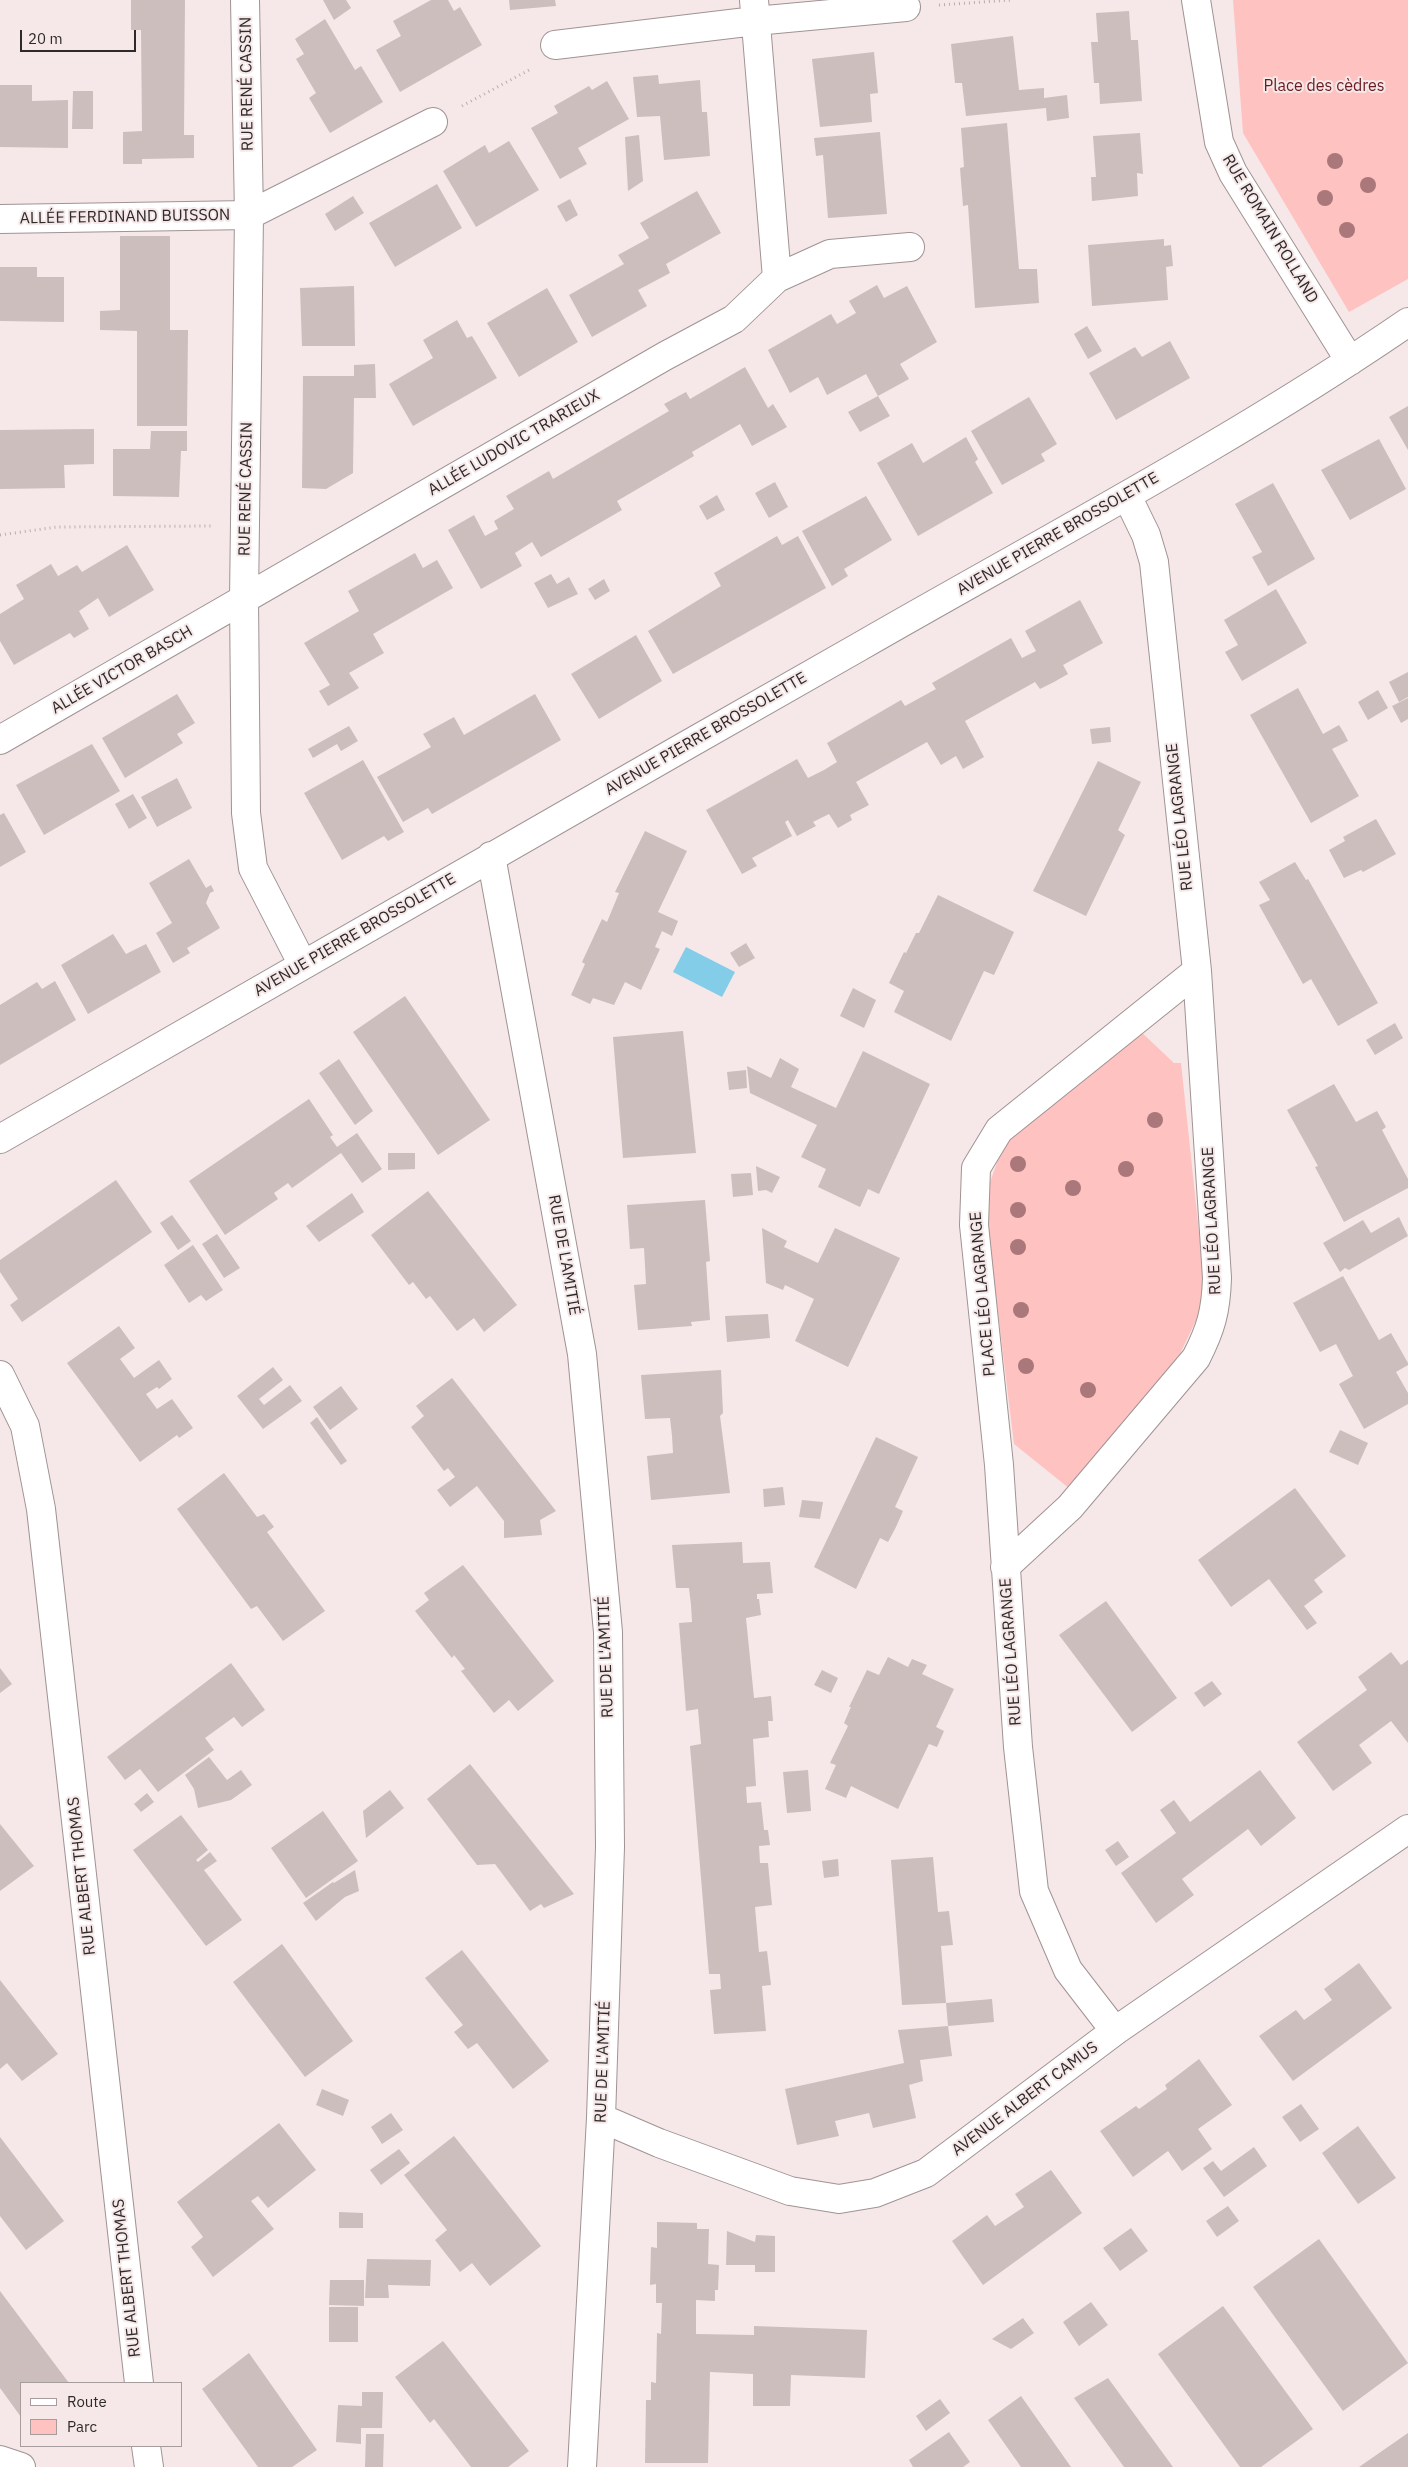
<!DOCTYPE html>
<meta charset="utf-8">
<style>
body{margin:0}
#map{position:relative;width:1408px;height:2467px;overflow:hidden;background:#f6e8e8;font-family:"IBM Plex Sans",sans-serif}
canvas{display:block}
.legend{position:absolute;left:20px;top:2382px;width:162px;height:65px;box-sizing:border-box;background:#f6e8e8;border:1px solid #a69c9c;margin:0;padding:6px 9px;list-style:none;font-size:15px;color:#2f2a2a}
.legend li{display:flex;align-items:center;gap:10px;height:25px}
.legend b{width:25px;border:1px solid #a69c9c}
.scale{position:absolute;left:20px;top:30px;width:116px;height:22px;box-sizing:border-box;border:2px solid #2f2a2a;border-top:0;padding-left:6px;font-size:15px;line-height:18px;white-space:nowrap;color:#2f2a2a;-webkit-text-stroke:4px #f6e8e8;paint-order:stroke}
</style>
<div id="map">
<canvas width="1408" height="2467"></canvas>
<ul class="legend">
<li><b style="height:6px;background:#fff"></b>Route</li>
<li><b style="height:14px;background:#fec2c0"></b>Parc</li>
</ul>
<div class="scale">20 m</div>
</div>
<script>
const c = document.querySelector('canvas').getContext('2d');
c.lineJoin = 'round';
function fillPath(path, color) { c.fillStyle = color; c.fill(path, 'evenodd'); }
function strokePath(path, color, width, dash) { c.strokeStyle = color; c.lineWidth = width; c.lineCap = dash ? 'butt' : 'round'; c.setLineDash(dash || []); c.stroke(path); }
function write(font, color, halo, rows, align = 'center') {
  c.font = font + ' "IBM Plex Sans",sans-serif'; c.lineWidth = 4; c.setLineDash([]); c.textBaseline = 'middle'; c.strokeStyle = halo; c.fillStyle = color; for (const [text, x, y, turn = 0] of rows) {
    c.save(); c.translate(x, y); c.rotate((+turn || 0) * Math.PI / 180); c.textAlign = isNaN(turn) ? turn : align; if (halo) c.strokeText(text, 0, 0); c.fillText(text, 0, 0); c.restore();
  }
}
const green = new Path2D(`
 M1233,0H1408V279L1349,312L1243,133Z
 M1138,1029L1174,1063H1181L1205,1289L1201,1310L1176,1362L1070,1489L1014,1444L986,1215L989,1185L999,1157L1017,1128Z`);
const water = new Path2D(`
 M686,947L735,972L722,997L673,972Z`);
const building = new Path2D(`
 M131,0H185L184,135H194V158L142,159V164H123V132L142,131L141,30H131Z
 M323,0H346L351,8L334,20Z
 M431,0H448L454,11L460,7L482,45L400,92L376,50L401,36L393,21Z
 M509,0H555L556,6L510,10Z
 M1129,11L1131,40H1138L1142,101L1100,104L1099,83H1094L1091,42H1098L1096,13Z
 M325,19L355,70L361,66L383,102L330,133L309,98L316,93L296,59L304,54L295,39Z
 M1013,36L1019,90L1044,88V98L1067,95L1069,118L1047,121L1046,108L966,116L962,83H955L951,44Z
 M874,52L878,93L870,94L872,122L820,127L812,59Z
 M658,75L659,84L700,80L702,112H707L710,156L664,160L660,116L637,117L633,77Z
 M607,81L629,119L578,148L587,164L560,179L531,128L558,113L554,106L589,86L592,90Z
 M0,85H32V101L68,100V148L0,147Z
 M73,91H93V129H72Z
 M1007,123L1019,269H1037L1039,303L975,308L968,205L963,206L960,168L964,167L961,128Z
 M880,132L887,214L828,218L823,155L816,156L814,138Z
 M1140,133L1143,174L1137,173L1138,196L1092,201L1091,177H1096L1093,136Z
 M639,135L643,181L628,191L625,137Z
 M509,141L539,190L476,227L443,171L485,145L489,153Z
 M437,184L462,228L395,267L369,223Z
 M697,191L721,233L666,264L670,273L638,290L647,306L592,337L569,295L624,264L618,255L649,238L640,223Z
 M353,196L364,213L335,231L325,214Z
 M570,199L578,215L566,222L557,206Z
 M120,236H170V330H188L187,426H137V331L100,330V311L120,310Z
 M1164,239V246L1171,245L1173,266L1166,267L1168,300L1092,306L1088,245Z
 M0,267H37V277H64V322L0,321Z
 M877,285L884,298L907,286L937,342L900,364L909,379L878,396L866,374L827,395L818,377L790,393L768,350L831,314L837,324L856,313L849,301Z
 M354,286L355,346H302L300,288Z
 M547,288L578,342L519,377L487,323Z
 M457,320L467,338L472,336L497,378L413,426L389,384L433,358L423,340Z
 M1087,326L1102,351L1088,359L1074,334Z
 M1170,341L1190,378L1116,420L1089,373L1135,347L1142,357Z
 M375,364L376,398H354L353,473L326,489L302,488L303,376H354V365Z
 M745,367L768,408L773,404L787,427L752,446L740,424L692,452L694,456L617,501L622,510L541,557L532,542L515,553L522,566L481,589L448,530L474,515L485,536L498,529L494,521L514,509L506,496L549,471L553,479L669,411L664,404L686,392L690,399Z
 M878,396L890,416L860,432L848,412Z
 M1029,397L1057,444L1041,454L1045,461L1002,485L971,431Z
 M1408,406V450L1389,417Z
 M94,429V464L64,465L65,488L0,489V430Z
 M151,431H187V451H181L179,497L113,496V449H150Z
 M966,437L978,459L975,462L993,493L918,536L877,463L912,443L923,463Z
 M1379,439L1406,489L1350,520L1321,470Z
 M775,482L788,507L769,518L755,493Z
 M1273,483L1315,559L1268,586L1252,557L1262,552L1235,504Z
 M717,495L725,510L707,520L699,506Z
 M866,496L892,540L844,569L848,576L832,586L802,531Z
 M777,536L782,545L798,536L826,588L673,674L648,631L721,586L714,573Z
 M127,545L154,590L109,617L98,598L79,611L89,629L74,638L70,633L14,665L0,641V614L24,599L16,585L51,564L58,576L77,565L82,572Z
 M415,553L423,568L437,560L453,588L373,634L384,653L349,673L359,688L328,706L319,691L330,685L304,643L359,611L348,591Z
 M551,574L557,584L569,577L578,594L548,608L534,583Z
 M604,579L610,591L595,600L588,589Z
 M1276,589L1307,643L1242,681L1225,652L1238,645L1224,620Z
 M1080,600L1103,643L1063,665L1068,674L1054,682L1040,689L1035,682L965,721L984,757L963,769L956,756L941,765L927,742L856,782L869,805L850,815L852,820L838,828L829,814L813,822L816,826L797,836L788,820L785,822L792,836L752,858L757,866L742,874L706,810L797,759L808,778L824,770L837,762L827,743L901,700L905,706L936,689L932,683L1011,638L1022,658L1036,651L1025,631Z
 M636,635L662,681L599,719L571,674Z
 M1408,672V697L1399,702L1389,682Z
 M1298,688L1323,734L1339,725L1344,733L1348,741L1332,749L1359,796L1311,823L1250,715Z
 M1378,690L1388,708L1368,720L1358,702Z
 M177,694L195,723L177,734L183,743L125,778L102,738Z
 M535,694L561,740L432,814L428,808L403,822L377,777L431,747L423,734L454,717L464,735Z
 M1408,698V719L1401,723L1392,706Z
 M349,726L358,741L341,751L337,744L313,758L308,749Z
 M1110,727L1111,742L1092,744L1090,729Z
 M92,744L120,791L44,835L16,785Z
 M363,760L404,832L388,841L384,836L342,860L304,793Z
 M1098,761L1141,782L1118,830L1125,835L1086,916L1033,891Z
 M177,778L192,808L157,827L141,797Z
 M133,794L147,818L129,829L115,804Z
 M4,813L26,852L0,867V815Z
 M1376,819L1396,854L1363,872L1361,870L1344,878L1329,850L1345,841L1343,837Z
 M645,831L687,851L658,912L678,921L672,936L662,931L655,947L660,949L641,990L625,982L614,1005L593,998L590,1004L571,995L585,964L582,962L602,919L607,922L619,893L615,892Z
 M189,859L206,888L211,885L214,891L210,893L206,903L220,928L187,948L190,953L173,963L156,933L172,923L149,883Z
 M1295,862L1306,880L1308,879L1378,1003L1338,1026L1311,979L1303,984L1259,905L1270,900L1259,882Z
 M938,895L1014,932L994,975L984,971L951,1041L894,1012L904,991L889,983L904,952L906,953L916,933H919Z
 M113,934L126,954L146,944L161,972L88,1014L61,965Z
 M746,943L755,958L739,967L730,953Z
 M55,981L76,1020L0,1065V1005L37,982L42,989Z
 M853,988L876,1000L864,1028L840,1016Z
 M405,996L490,1120L438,1155L353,1032Z
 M1395,1023L1403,1038L1375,1055L1366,1040Z
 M683,1031L696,1153L623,1158L613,1037Z
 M863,1051L930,1084L879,1194L868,1189L860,1207L818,1187L826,1169L801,1157L817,1125L750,1093L747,1066L771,1078L780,1058L799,1069L791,1087L836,1108Z
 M339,1059L373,1111L355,1125L319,1073Z
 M746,1070L747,1088L729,1090L727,1072Z
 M1334,1084L1356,1122L1377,1111L1386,1127L1382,1130L1408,1179V1188L1344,1222L1315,1167L1318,1166L1287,1110Z
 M309,1099L333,1135L330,1137L337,1147L357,1133L382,1169L362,1183L341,1153L292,1188L288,1183L274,1193L278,1199L225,1235L189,1181Z
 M388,1153H415V1169L388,1170Z
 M756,1166L780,1177L772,1193L766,1190L758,1191Z
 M751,1173L753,1195L733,1197L731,1174Z
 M116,1180L152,1232L22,1322L10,1305L18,1299L0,1272V1260Z
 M428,1191L517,1305L484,1332L474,1318L457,1331L430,1296L426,1299L413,1282L409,1285L371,1235Z
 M352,1193L364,1212L319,1242L306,1226Z
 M705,1200L710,1261L706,1262L710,1320L691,1322L692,1326L638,1330L634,1285L646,1284L644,1248L630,1249L627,1205Z
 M172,1215L191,1241L178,1250L160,1223Z
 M1399,1217L1408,1236L1349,1270L1345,1268L1340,1272L1323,1243L1363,1220L1371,1233Z
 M762,1228L787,1241L784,1247L818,1263L835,1228L900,1258L848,1367L795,1341L814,1299L785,1285L783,1290L766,1283Z
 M217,1234L240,1268L224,1278L202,1244Z
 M193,1245L223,1290L206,1301L201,1295L189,1303L164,1265Z
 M1343,1276L1379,1340L1391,1333L1408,1363V1365L1396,1372L1408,1393V1404L1364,1429L1339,1384L1353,1376L1336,1344L1320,1352L1293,1303Z
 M768,1314L770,1338L727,1342L725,1316Z
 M119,1326L135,1348L120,1359L134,1378L159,1360L172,1379L159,1389L157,1387L146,1394L157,1409L172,1399L193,1428L179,1438L177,1435L140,1462L67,1363Z
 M273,1367L283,1380L259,1399L264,1405L290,1385L302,1401L263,1429L237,1396Z
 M721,1370L723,1413L720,1416L730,1493L651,1500L647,1456L673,1453L672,1436L670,1418L645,1419L641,1375Z
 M452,1378L556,1511L540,1520L542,1535L504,1538V1521L477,1486L450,1507L437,1490L455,1477L448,1468L444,1471L411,1427L424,1416L416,1406Z
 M341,1386L358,1409L330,1430L313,1407Z
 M317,1417L347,1461L341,1465L310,1423Z
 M1340,1430L1368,1443L1358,1465L1329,1452Z
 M876,1437L918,1457L895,1507L903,1511L896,1527L888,1542L880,1538L856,1589L814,1567Z
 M224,1473L257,1517L264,1514L268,1519L274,1527L267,1532L325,1611L283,1641L257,1606L251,1609L177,1509Z
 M783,1487L785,1505L764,1507L763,1489Z
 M1295,1488L1346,1556L1314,1580L1323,1592L1304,1606L1317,1623L1307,1630L1269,1579L1231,1607L1198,1560Z
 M802,1500L823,1502L820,1519L799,1517Z
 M742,1542L743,1563L770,1562L773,1593L757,1594V1599H759L761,1615L746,1618L754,1698L771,1696L773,1721H768L769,1737L753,1739L756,1786L746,1787L747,1803L761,1802L764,1830H768L770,1845L759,1846L760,1863H768L772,1905L755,1907L759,1952L767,1951L771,1985L762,1986L766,2031L714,2034L710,1990L721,1989L720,1974H709L690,1746L701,1744L698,1709L686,1711L679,1623L692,1622L691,1605L689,1588H676L672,1545Z
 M463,1565L554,1681L518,1711L509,1700L494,1713L461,1671L465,1669L454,1655L452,1658L415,1611L429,1600L424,1593Z
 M1106,1601L1177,1698L1132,1732L1059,1635Z
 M1391,1652L1401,1665L1408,1660V1743L1391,1721L1359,1745L1372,1763L1333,1791L1297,1742L1367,1690L1358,1677Z
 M888,1657L908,1667L912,1659L927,1665L922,1674L954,1689L936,1727L944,1731L937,1747L929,1744L898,1809L851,1786L846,1798L825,1789L836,1765L830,1763L848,1726L844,1723L851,1707H849L867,1670L879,1675Z
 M231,1663L265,1710L242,1727L234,1717L205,1738L214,1750L158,1792L140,1769L125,1780L107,1757Z
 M0,1668L12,1684L0,1693Z
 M822,1670L838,1678L831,1693L814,1685Z
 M1212,1681L1222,1694L1204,1707L1194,1693Z
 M209,1757L227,1780L241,1770L252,1785L231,1800L198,1808L194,1789L185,1775Z
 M470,1764L574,1894L544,1908L541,1904L530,1911L495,1864L477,1865L427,1799Z
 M808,1770L811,1811L787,1813L783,1772Z
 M1260,1770L1296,1818L1261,1846L1248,1829L1182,1879L1194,1895L1156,1923L1121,1873L1176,1833L1160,1810L1174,1800L1190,1822Z
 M390,1790L404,1808L366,1838L363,1811Z
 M147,1793L154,1802L141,1812L134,1804Z
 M323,1811L358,1861L306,1898L271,1848Z
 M181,1815L208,1850L196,1860L198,1862L210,1852L217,1861L204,1870L242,1920L206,1946L133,1850Z
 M0,1824L34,1866L0,1891Z
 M1118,1841L1129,1857L1116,1866L1105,1850Z
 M933,1857L938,1912L949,1911L953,1945L941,1946L946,2003L992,1999L994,2022L948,2026L946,2003L902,2005L891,1860Z
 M838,1859L839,1876L824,1878L822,1861Z
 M355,1870L359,1891L345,1897L316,1921L303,1903L333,1882L334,1883Z
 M282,1944L353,2041L305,2077L233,1982Z
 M462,1950L549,2061L513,2089L477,2043L468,2049L454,2032L463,2025L425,1978Z
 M1359,1963L1392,2008L1293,2081L1259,2036L1296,2010L1304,2020L1332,2000L1324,1989Z
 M0,1980L58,2054L22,2081L7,2063L0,2069Z
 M948,2026L952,2056L920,2060L923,2081L909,2085L916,2118L873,2128L869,2113L835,2121L839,2136L797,2145L785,2089L904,2063L898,2030Z
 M1199,2059L1232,2105L1198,2129L1212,2149L1182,2171L1168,2151L1133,2177L1100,2131L1136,2106L1139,2109L1167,2089L1165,2085Z
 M322,2089L349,2100L343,2116L316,2105Z
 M1301,2104L1319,2129L1300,2142L1282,2117Z
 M391,2113L403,2130L382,2144L371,2127Z
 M279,2123L316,2170L268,2208L258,2196L251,2201L274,2229L213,2277L191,2247L203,2237L177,2202Z
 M1358,2126L1396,2178L1358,2204L1322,2153Z
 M454,2136L541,2246L490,2286L472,2263L460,2272L435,2240L447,2230L404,2175Z
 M0,2137L64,2221L26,2250L0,2216Z
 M1254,2147L1267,2166L1224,2197L1203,2168L1213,2161L1221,2171Z
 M399,2149L410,2163L381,2185L370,2170Z
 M1051,2170L1082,2213L983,2285L952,2241L987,2215L995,2226L1024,2207L1015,2194Z
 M1228,2206L1239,2221L1217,2237L1206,2221Z
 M339,2212L363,2213V2228H339Z
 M657,2222L697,2223V2229H709L708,2264L719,2265L718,2290H715V2301L696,2300V2334L754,2335V2326L867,2330L865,2378L791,2375L790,2406H753V2374L710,2372L708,2463H645L646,2400H651V2382L656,2383L657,2333L661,2334L662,2303H656V2284L650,2285L651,2247L657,2248Z
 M1131,2228L1148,2251L1120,2271L1103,2248Z
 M727,2231L755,2242L756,2235L775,2236V2272H755V2265H726Z
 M1319,2239L1408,2363L1343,2411L1253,2287Z
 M367,2259L431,2260L430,2286L388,2285L389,2298H365Z
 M330,2280H364V2306L329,2305Z
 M0,2291L69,2383H21V2417L0,2388Z
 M1091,2302L1108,2325L1079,2346L1063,2322Z
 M1223,2306L1313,2429L1261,2467H1240L1158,2354Z
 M329,2307H358V2342H329Z
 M1023,2318L1034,2333L1011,2349L992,2339Z
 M443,2341L529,2451L508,2467H471L434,2419L430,2423L395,2377Z
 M249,2353L317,2450L292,2467H258L202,2389Z
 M1108,2378L1173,2467H1124L1074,2398Z
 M362,2392H383L382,2428H361V2444L336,2442L338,2405L362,2406Z
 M1021,2396L1071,2467H1021L988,2420Z
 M940,2399L950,2413L926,2431L916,2416Z
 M949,2432L970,2462L963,2467H913L909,2460Z
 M1408,2433V2467H1359Z
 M366,2434H384L383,2467H365Z`);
const path = new Path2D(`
 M939,5L1012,0
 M462,106L531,69
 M0,535L57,527L211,526`);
const minor = new Path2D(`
 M245,0L249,215L244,599L246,813L253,868L303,965
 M1196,0L1219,142L1233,173L1350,361
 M555,45L755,21L906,7
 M0,219L249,215L433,122
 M777,278L830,254L910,247
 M0,740L665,356L734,319L777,278L754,0
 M491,856L582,1354L608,1632L610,1847L601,2118L582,2467
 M0,1139C286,975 572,810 859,647C1043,541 1233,442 1408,322
 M0,1375L25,1426L41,1509L139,2383
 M1005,1567L1070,1507L1196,1358C1211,1329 1216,1311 1217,1278L1197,971L1154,562L1146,535L1127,496
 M1115,2031L1068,1970L1034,1891L1018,1747L999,1465L974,1225L976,1168L999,1130L1197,971
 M601,2118L659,2143L790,2191L839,2199L875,2193L926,2173L1115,2031L1408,1829
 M146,2446L149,2467
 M0,2460L21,2467`);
const trees = [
 [1335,161],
 [1368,185],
 [1325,198],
 [1347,230],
 [1155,1120],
 [1018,1164],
 [1126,1169],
 [1073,1188],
 [1018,1210],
 [1018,1247],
 [1021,1310],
 [1026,1366],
 [1088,1390]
];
const streetNames = [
 ["RUE RENÉ CASSIN",247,84,-91],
 ["ALLÉE FERDINAND BUISSON",125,217,-1],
 ["RUE ROMAIN ROLLAND",1270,229,59],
 ["ALLÉE LUDOVIC TRARIEUX",514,443,-30],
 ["RUE RENÉ CASSIN",246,489,-89],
 ["AVENUE PIERRE BROSSOLETTE",1058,534,-30],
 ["ALLÉE VICTOR BASCH",122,670,-30],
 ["AVENUE PIERRE BROSSOLETTE",706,734,-30],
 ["RUE LÉO LAGRANGE",1180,817,-96],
 ["AVENUE PIERRE BROSSOLETTE",355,935,-30],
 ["RUE LÉO LAGRANGE",1212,1221,-93],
 ["RUE DE L'AMITIÉ",564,1255,80],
 ["PLACE LÉO LAGRANGE",983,1294,-95],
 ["RUE LÉO LAGRANGE",1011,1652,-94],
 ["RUE DE L'AMITIÉ",606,1657,-92],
 ["RUE ALBERT THOMAS",82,1876,-96],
 ["RUE DE L'AMITIÉ",603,2062,-88],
 ["AVENUE ALBERT CAMUS",1025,2099,-37],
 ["RUE ALBERT THOMAS",127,2278,-96]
];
const parkNames = [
 ["Place des cèdres",1324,86]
];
fillPath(green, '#fec2c0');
fillPath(water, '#83cde9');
fillPath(building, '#cbbebd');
strokePath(minor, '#a09393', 30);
strokePath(path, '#b9adad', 3, [1, 4]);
strokePath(minor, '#fff', 28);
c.fillStyle = '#aa777a';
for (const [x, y] of trees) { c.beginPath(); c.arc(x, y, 8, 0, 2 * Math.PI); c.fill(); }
write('16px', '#2f2a2a', '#f6e8e8', streetNames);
write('16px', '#6b1a20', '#f6e8e8', parkNames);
</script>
